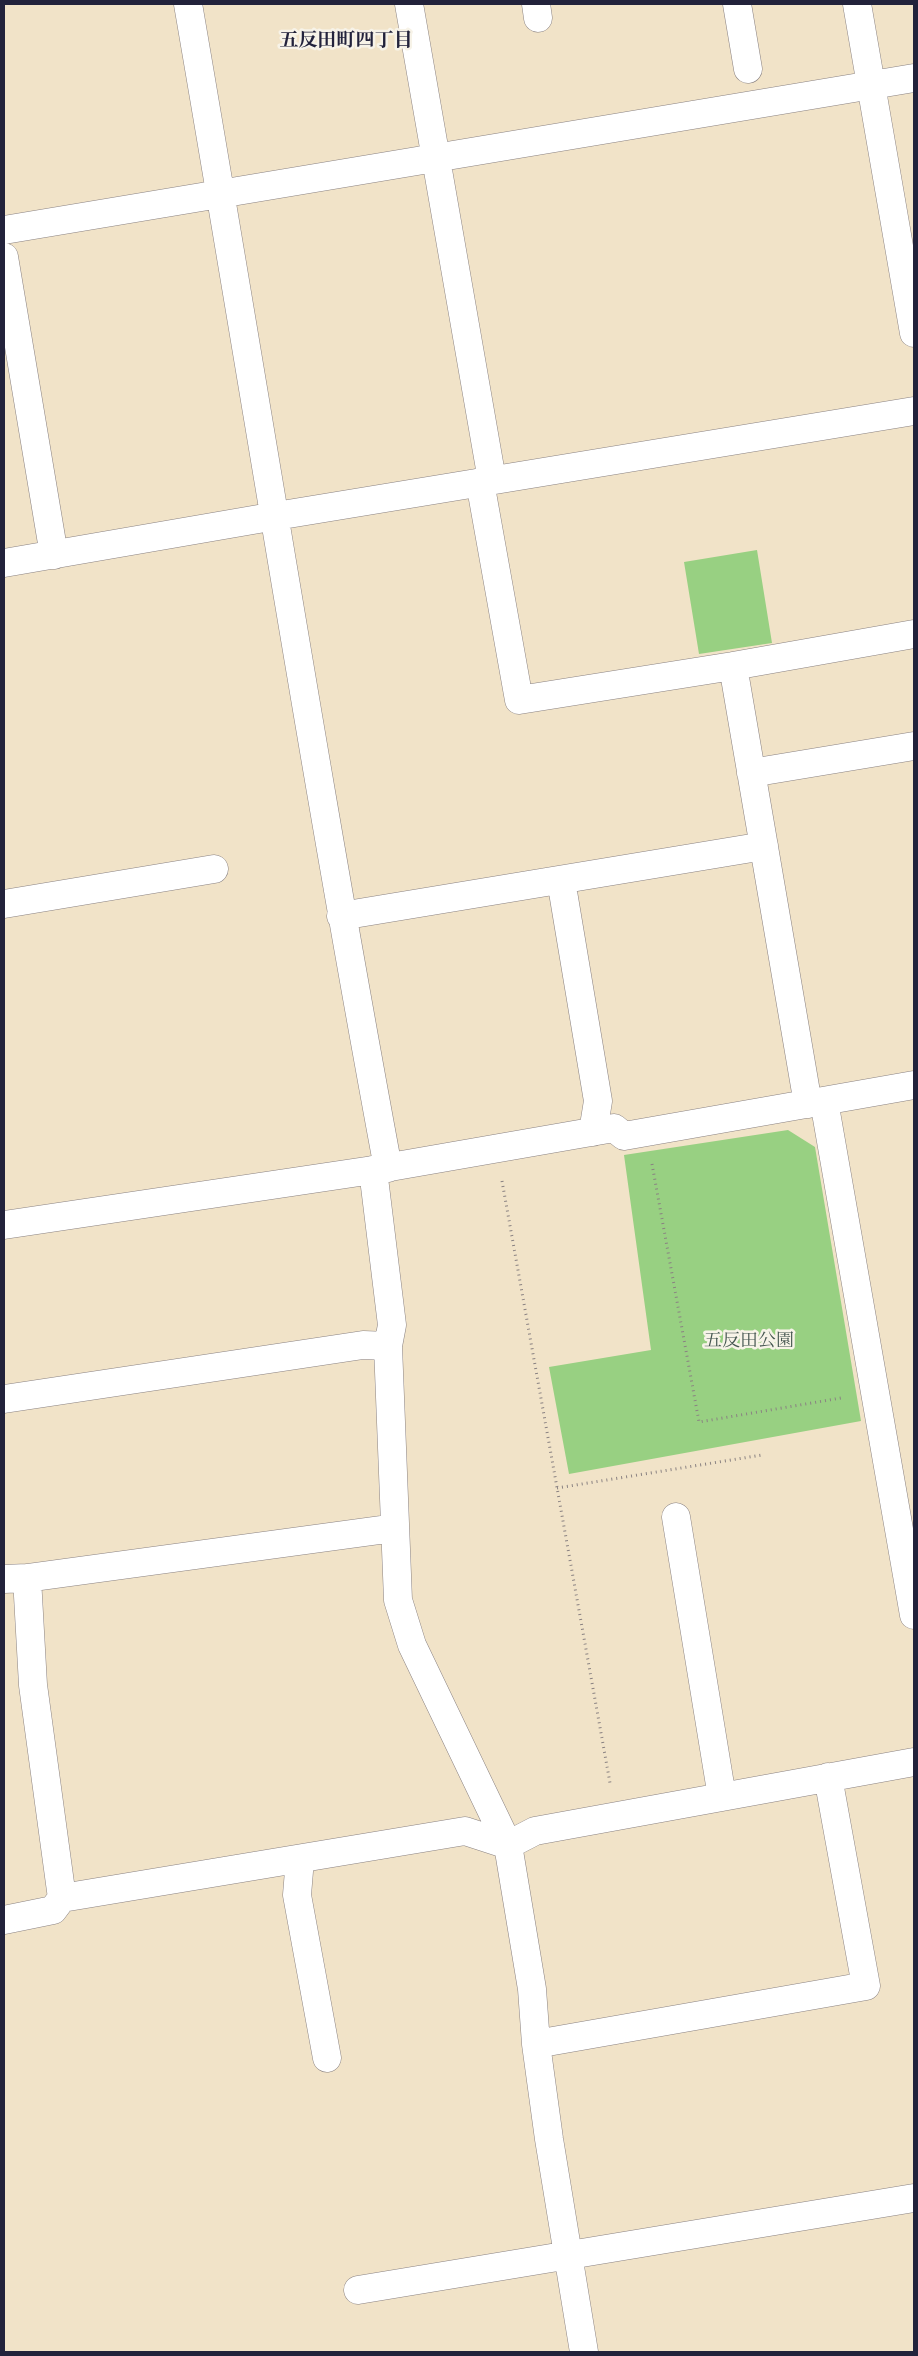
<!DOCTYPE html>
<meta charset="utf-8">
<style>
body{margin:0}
#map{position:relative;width:918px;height:2356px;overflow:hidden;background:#f1e3c8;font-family:"EB Garamond",serif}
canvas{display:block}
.frame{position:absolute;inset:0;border:5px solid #22223b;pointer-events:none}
</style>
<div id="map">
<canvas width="918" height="2356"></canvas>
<div class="frame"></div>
</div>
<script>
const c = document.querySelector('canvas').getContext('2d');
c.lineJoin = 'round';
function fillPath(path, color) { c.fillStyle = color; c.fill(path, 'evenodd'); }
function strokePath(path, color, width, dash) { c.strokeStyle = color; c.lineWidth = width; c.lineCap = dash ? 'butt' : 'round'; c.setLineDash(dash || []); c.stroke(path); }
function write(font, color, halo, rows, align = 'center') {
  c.font = font + ' "EB Garamond","Noto Serif JP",serif'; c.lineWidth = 5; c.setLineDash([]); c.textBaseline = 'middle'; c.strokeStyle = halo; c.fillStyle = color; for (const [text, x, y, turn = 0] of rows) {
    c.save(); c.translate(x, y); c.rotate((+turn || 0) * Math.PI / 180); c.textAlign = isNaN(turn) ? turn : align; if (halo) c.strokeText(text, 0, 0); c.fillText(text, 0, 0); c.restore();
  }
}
const green = new Path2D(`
 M757,550L772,643L699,654L684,562Z
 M788,1130L815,1147L861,1421L569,1474L549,1367L651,1350L624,1155Z`);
const path = new Path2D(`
 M652,1164L699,1422L841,1398
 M502,1181L610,1783
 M557,1488L762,1455`);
const minor = new Path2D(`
 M188,4C255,392 316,781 388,1168
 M409,4L492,480
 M536,4L538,18
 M737,4L748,69
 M857,4L914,333
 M4,230L914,78
 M4,257L54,555
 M480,482L519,700L733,666
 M4,563L276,516L914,411
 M751,773L914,746
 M561,880L598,1101L593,1132
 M4,904L214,869
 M341,916L764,846
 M824,1101L914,1615
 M808,1104L733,666L914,634
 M373,1170L392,1325L388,1346L398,1600L412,1645L508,1845L532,1989L536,2044L549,2139L584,2352
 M4,1225L373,1170L614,1128L624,1136L914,1085
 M4,1399L363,1345L388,1346
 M676,1517L722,1797
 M27,1578L33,1685L62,1898
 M4,1579L27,1578L395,1528
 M300,1859L297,1895L327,2058
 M4,1920L53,1910L62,1898L465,1831L508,1845L535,1831L914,1762
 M536,2044L866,1986L828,1777
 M358,2290L914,2198`);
const parkNames = [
 ["五反田公園",749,1341]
];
const neighbourhoodNames = [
 ["五反田町四丁目",346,41]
];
fillPath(green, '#98d082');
strokePath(minor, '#8a8282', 29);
strokePath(path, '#8a8282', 3, [1, 4]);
strokePath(minor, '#fff', 28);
write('18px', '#455650', '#f7f3e8', parkNames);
write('bold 19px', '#22223b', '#f7f3e8', neighbourhoodNames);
</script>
